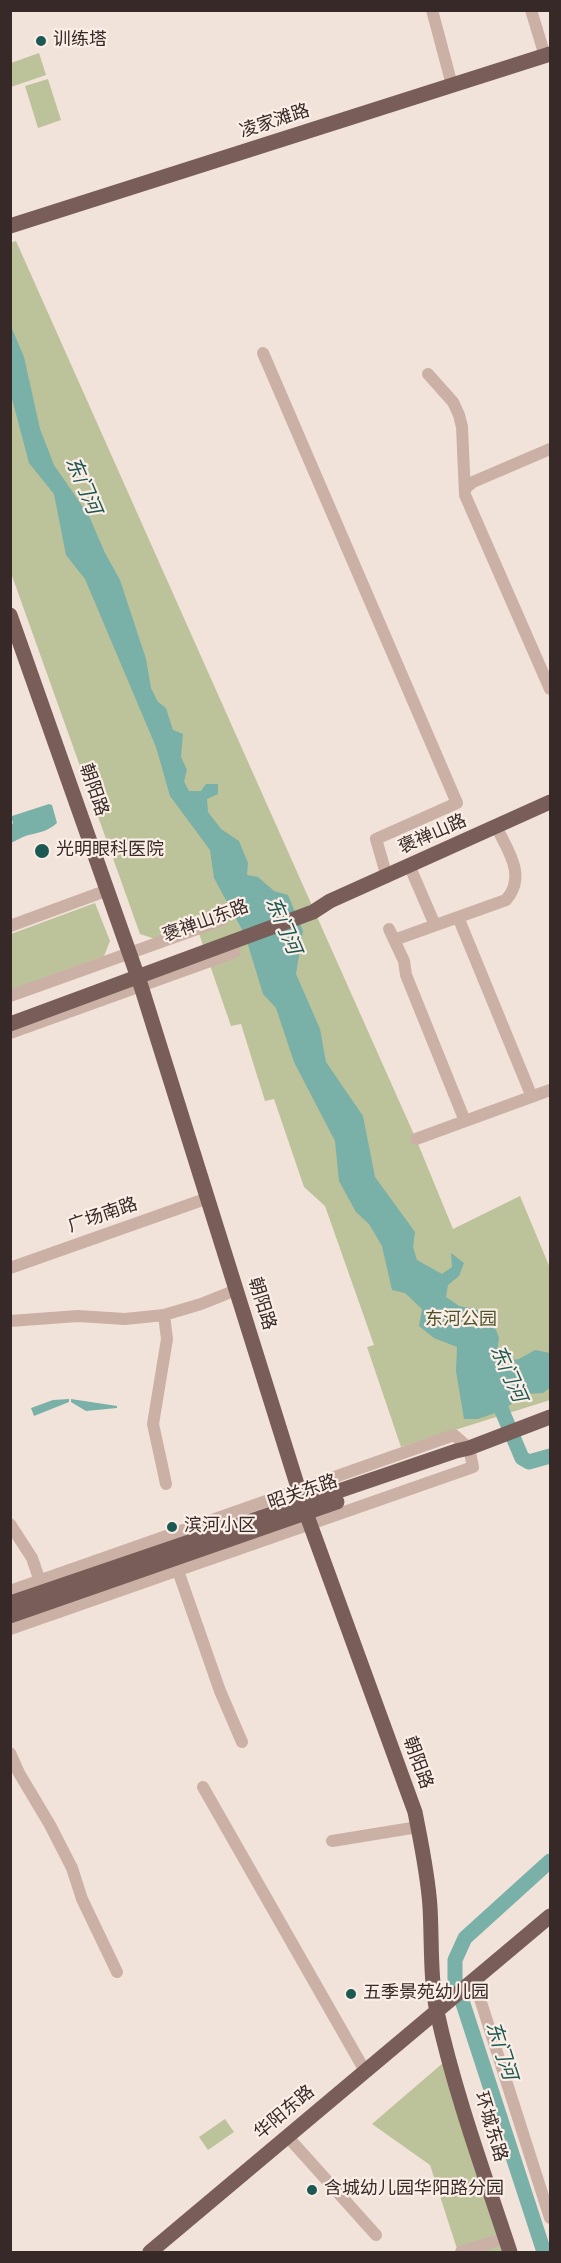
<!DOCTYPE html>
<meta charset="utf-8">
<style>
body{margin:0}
#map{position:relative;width:561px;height:2263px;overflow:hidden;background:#f2e3da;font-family:Jost,sans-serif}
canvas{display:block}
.frame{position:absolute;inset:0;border:12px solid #362927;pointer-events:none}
</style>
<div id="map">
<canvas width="561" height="2263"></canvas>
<div class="frame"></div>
</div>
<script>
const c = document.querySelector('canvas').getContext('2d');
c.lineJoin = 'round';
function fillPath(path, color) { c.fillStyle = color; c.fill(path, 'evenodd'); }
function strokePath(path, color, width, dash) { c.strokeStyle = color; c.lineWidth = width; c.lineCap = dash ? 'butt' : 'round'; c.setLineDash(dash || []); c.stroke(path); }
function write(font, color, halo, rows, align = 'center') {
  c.font = font + ' Jost,"Noto Sans SC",sans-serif'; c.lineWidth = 4.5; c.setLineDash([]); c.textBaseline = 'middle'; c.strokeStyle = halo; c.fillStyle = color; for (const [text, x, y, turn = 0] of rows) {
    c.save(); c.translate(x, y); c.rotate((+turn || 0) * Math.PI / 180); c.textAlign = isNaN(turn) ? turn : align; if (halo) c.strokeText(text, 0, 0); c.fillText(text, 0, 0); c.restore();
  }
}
const green = new Path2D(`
 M39,53L46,75L11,87V63Z
 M48,79L61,120L38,128L25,86Z
 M16,241L416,1139L453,1229L520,1196L550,1268V1400L401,1447L367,1347L374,1345L325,1206L304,1187L274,1099L265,1101L241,1024L231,1026L195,922L155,939L140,934L11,573L10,243Z
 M95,903L110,941L104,956L11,990V934Z
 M444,2062L504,2252H458L430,2165L372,2124Z
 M225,2119L234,2132L208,2150L199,2137Z`);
const water = new Path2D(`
 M10,324L24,357L40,429L54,465L89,516L105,553L120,580L146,659L151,688L158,702L166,708L173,730L183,734L181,757L187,770L184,781L189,791H201L206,784H218V794L207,799L208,812L221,829L239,841L248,863L247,875L258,877L274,891L288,895L303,931L296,974L320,1029L326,1062L363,1116L375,1177L415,1232L413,1247L417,1260L442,1274L452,1267L451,1253L464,1263L459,1276L448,1285L446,1297L459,1306L484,1311L493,1322L499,1338L497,1353L506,1361L519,1359L535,1350L550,1353V1388L543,1393L525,1394L503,1410L478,1419H464L456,1371L457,1347L434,1338L419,1326L422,1309L405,1293L392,1290L382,1246L369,1224L356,1212L339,1181L335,1141L294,1062L276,1008L263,994L245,935L214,878L210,850L170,796L156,747L85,579L66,555L54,494L29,463L11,395Z
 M49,804L52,805L57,823C48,831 41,832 29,835C23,836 16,841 11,843V828L13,822L11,818L12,816Z
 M69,1399V1402L34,1416L31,1408L53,1400Z
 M71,1399L117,1406V1408L86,1411L71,1402Z`);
const river = new Path2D(`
 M494,1392L522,1458L529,1462L550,1456
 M544,2252L455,1979V1960L465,1938L550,1861`);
const minor = new Path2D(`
 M432,10L452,85
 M531,10L545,56
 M263,353L457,803L376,839L387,877
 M428,374L453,402L459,415L462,427L465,495L550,689
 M466,488L473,482L550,449
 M410,867L435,925
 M458,917L532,1097
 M10,926L108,890
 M389,929L404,961L406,975L465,1121
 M394,940L506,900C527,876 508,851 497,828
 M10,996L222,920
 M10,1033L235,952
 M416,1139L550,1090
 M10,1268L208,1198
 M164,1315L167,1339L153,1424L166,1484
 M10,1321L78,1316L125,1319L164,1315L201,1304L236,1290
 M10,1524L32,1558L42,1587
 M176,1565L220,1691L242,1742
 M10,1591L454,1435L469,1448L473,1467L10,1629
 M10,1753L19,1773L50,1825L72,1868L82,1899L117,1972
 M203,1787L365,2071
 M332,1841L418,1827
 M474,1980L550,2218
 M287,2136L376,2235
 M461,2252L505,2238`);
const major = new Path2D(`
 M10,226L550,54
 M10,615L141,986L306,1513L415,1812C421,1843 428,1875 430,1907C432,1942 430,1977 437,2012C455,2094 484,2173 510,2252
 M10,1024L313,912L330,901L550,802
 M10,1603L456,1451L469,1448L550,1417
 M10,1616L337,1502
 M150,2252L550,1916`);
const markers = [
 [41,41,6,"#1c5952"],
 [42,851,8,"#1c5952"],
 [172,1527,6,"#1c5952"],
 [351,1994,6,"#1c5952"],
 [312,2190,6,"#1c5952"]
];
const poiNames = [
 ["训练塔",53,41],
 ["光明眼科医院",56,851],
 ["滨河小区",184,1527],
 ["五季景苑幼儿园",363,1994],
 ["含城幼儿园华阳路分园",324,2190]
];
const streetNames = [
 ["凌家滩路",275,122,-18],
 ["朝阳路",93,790,71],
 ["褒禅山路",433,835,-24],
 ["褒禅山东路",206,922,-20],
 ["广场南路",103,1216,-19],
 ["朝阳路",261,1304,73],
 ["昭关东路",303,1493,-19],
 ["朝阳路",417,1763,70],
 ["华阳东路",285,2113,-40],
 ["环城东路",490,2127,73]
];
const parkNames = [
 ["东河公园",461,1321]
];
const waterNames = [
 ["东门河",82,486,67],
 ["东门河",282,926,67],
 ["东门河",507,1374,66],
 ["东门河",500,2051,72]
];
fillPath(green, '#bcc29a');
fillPath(water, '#79b0a8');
strokePath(river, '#79b0a8', 15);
strokePath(minor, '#cbb0a6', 12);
strokePath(major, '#795d58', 15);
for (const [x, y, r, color] of markers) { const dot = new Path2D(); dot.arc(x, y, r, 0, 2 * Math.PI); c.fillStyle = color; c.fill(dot); strokePath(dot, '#faeee7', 2); }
write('18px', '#362927', '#faeee7', poiNames, 'left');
write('18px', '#362927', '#faeee7', streetNames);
write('18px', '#4e552a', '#faeee7', parkNames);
write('italic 20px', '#1c5952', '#faeee7', waterNames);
</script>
